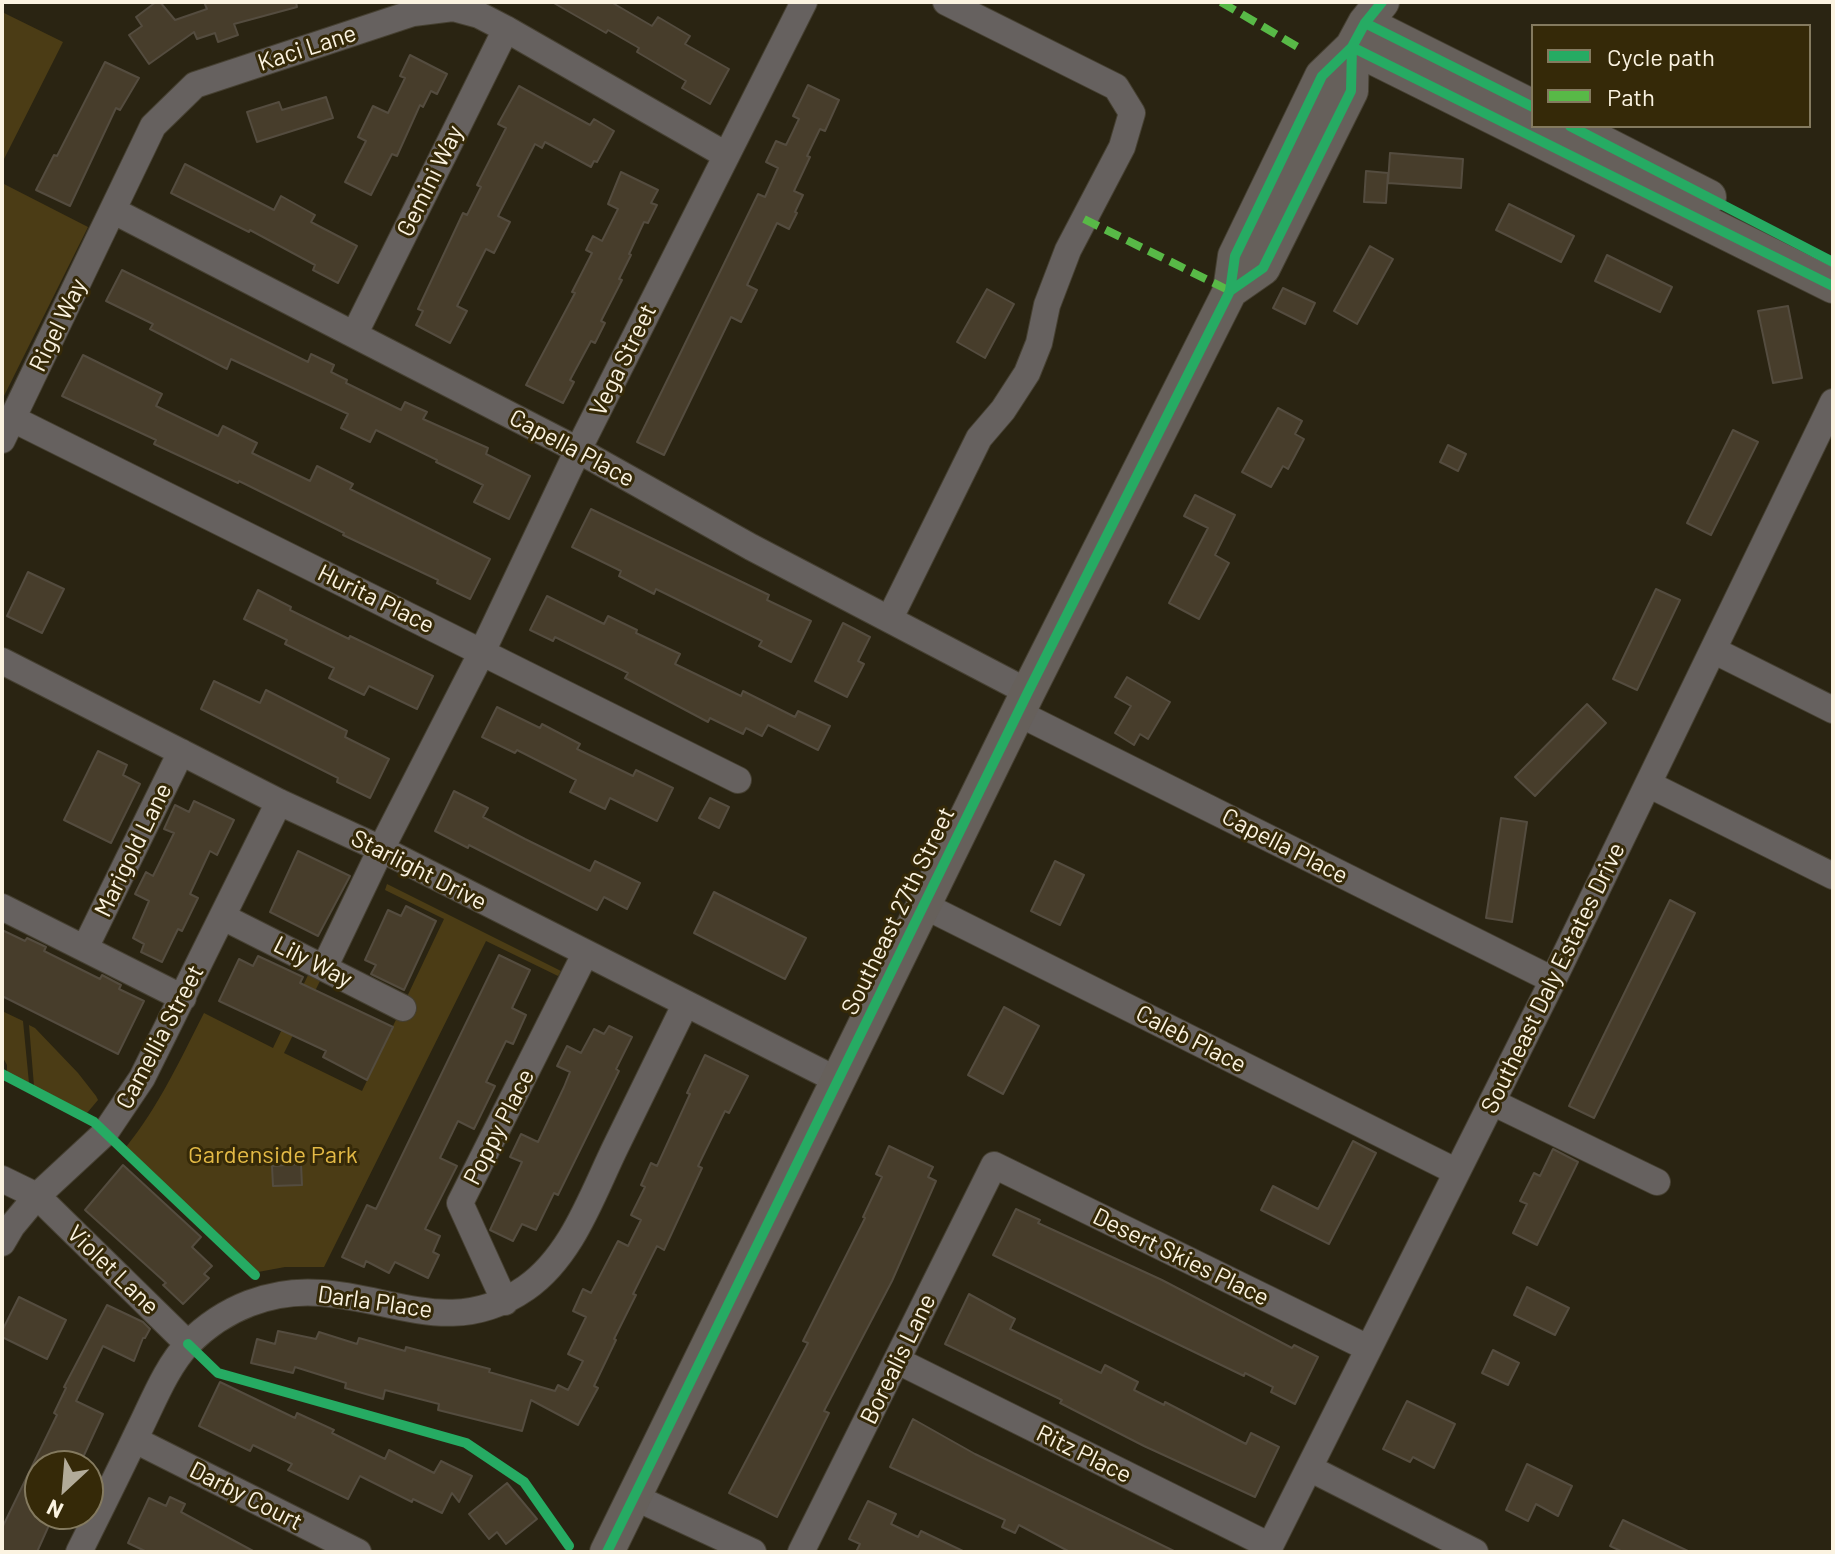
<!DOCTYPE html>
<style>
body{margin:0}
#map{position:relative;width:1835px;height:1554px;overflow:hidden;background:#2a2412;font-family:Barlow,sans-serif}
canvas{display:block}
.frame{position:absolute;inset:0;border:4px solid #fbf3e1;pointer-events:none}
.legend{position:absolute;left:1531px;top:24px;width:280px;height:104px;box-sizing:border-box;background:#352908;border:2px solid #847a5f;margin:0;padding:10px 14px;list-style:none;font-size:24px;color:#fbf3e1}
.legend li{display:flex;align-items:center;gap:16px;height:40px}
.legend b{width:40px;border:2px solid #847a5f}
.north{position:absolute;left:24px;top:1450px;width:80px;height:80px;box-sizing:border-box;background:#352908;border:2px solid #847a5f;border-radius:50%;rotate:206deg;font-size:22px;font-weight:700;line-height:32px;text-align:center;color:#fbf3e1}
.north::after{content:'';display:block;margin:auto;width:28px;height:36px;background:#b2ab99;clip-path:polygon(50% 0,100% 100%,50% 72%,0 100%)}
</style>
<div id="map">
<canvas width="1835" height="1554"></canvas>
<div class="frame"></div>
<ul class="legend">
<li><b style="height:10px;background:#26ab63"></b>Cycle path</li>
<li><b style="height:10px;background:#58b947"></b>Path</li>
</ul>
<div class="north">N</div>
</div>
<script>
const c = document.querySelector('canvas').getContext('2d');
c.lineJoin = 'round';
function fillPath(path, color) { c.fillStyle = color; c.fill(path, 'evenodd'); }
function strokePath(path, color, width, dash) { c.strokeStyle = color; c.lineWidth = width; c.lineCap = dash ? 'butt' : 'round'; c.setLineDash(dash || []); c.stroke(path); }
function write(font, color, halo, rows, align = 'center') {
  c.font = font + ' Barlow,sans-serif'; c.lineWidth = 6; c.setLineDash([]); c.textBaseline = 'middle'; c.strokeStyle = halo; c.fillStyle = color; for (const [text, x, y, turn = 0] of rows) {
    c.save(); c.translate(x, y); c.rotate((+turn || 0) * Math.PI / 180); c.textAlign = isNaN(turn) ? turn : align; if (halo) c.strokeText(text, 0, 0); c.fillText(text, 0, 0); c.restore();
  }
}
const green = new Path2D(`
 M2,12L63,42L2,163Z
 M2,183L88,227L2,400Z
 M387,884L561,971L558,976L486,941L324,1267H285L258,1272L126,1147C159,1106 180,1060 204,1013L273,1048L310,971L322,977L284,1053L362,1091L444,919L385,890Z
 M2,1011L23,1021L29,1083L7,1072V1065L2,1056Z
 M29,1025L35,1028L78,1073L96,1096L98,1100L87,1113L34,1086Z`);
const building = new Path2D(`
 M156,2H160L175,20L207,9L204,2H296L297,7L234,24L238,35L218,42L215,33L197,39L194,32L149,64L129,35L142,26L136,17Z
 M552,2H611L652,26L658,17L690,36L685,44L729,69L710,104L682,88L686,81L637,52L639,48L608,30L606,33Z
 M410,55L447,74L437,94L431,91L423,107L420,105L397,156L392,154L371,195L345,182L366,141L358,137L373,106L388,113L405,78L400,76Z
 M105,62L139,78L120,110L116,108L70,206L36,190L54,155L57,156Z
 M808,85L839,100L825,131L820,129L807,156L810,157L794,191L803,195L795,212L797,213L789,229L777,223L747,285L757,290L741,322L731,317L664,455L637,442L758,194L765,197L778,168L766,162L776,141L786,145L799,119L793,116Z
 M519,86L590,125L594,119L614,131L597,162L594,161L591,167L545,142L542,148L535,144L498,216L510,222L494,253L486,249L457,306L467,311L450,343L416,325L423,311L418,309L463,213L467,215L481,187L477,185L506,128L498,124Z
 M326,97L333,118L257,142L247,112L279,102L282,110Z
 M1390,153L1463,159L1461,188L1388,183Z
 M185,164L274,210L281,196L315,215L311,222L357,246L338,283L313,270L315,265L250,230L249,232L171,193Z
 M1366,171L1388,173L1386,203L1364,202Z
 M621,172L658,190L651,203L657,205L648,223L644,222L629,254L631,255L619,279L622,280L601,321L605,323L595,343L591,341L570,380L574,382L563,403L526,385L575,293L572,292L592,253L586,250L593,236L602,241L618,209L608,204Z
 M1509,204L1574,236L1561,262L1496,230Z
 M1370,246L1393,259L1357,324L1334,311Z
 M1607,255L1672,287L1660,312L1595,281Z
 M122,270L308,362L311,354L334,365L331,372L347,380L346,383L401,410L405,402L427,412L423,419L488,448L486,454L530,476L509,519L474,502L483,485L436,462L437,460L376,430L370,442L341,428L348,414L231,359L227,369L150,329L153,324L106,301Z
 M1283,288L1315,303L1305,324L1273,308Z
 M987,289L1014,304L985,358L957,342Z
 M1788,306L1802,378L1773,383L1758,311Z
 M83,355L162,394L156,406L218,436L223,426L257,443L252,453L310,481L317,466L353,484L350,489L490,559L470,599L437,583L438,580L343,535L344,533L239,481L238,483L154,444L156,440L62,396Z
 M1278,408L1302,421L1295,434L1304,439L1288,469L1283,466L1271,487L1242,472Z
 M1733,430L1758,442L1711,535L1687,523Z
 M1448,445L1466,454L1458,471L1440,462Z
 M1195,495L1235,515L1215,555L1229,563L1199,619L1169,603L1208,528L1184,516Z
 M591,509L769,595L767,600L811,621L791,662L759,646L762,641L656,589L654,594L619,576L621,571L572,547Z
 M28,572L64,589L42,633L7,616Z
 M1656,589L1680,600L1637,690L1613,679Z
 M258,590L291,607L290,610L349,639L350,636L433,676L417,709L369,686L364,695L329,678L334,668L285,644L287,640L244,619Z
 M547,596L604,624L608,616L637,630L636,633L680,654L675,664L741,696L743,691L795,717L798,711L830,726L818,750L768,725L762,736L746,728L743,734L710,718L708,722L625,678L628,673L555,637L553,641L530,630Z
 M843,623L870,637L858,661L864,664L847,697L815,681Z
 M1127,677L1170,702L1148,739L1140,734L1134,745L1115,733L1131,706L1115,697Z
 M214,681L260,703L266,690L347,731L345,737L389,759L370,798L337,782L338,778L201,709Z
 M1587,704L1606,723L1535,796L1515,777Z
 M497,707L540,728L542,724L580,744L577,749L633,776L636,770L673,788L657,821L610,798L605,809L570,792L576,780L517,750L515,753L482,737Z
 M98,751L127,765L123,775L140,784L111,843L64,820Z
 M454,791L488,808L483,817L525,839L590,871L595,861L640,883L627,909L604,897L597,910L469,845L468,848L435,831Z
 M710,798L729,807L719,828L699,818Z
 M194,801L234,820L217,855L210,851L190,894L198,898L182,931L178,929L162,962L141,952L144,944L133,938L149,901L135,894L146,872L153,876L174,833L164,829L175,805L189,812Z
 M1501,818L1527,822L1512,922L1486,918Z
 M298,851L350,876L318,936L270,912Z
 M1055,861L1084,875L1060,925L1031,911Z
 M714,892L806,938L785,979L694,933Z
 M1670,900L1695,913L1594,1118L1569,1106Z
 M406,906L436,921L404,990L371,974L376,965L365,960L388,910L401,916Z
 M2,930L25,941L27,938L46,947L44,951L100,979L102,975L121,985L119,989L144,1001L118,1054L2,996Z
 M499,955L530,970L512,1008L526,1015L513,1044L506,1041L486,1082L495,1086L474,1129L458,1121L440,1158L457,1166L425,1229L440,1236L433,1252L439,1255L428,1278L395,1262L389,1273L366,1261L364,1267L342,1257L367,1205L376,1209Z
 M258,956L303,977L300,983L393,1027L367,1080L323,1057L326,1051L219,1001L239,959L253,966Z
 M1004,1007L1039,1026L1003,1094L968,1075Z
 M609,1026L632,1037L616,1069L619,1071L558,1195L554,1193L536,1230L522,1224L513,1241L490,1230L522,1162L510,1157L521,1134L538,1142L564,1087L570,1072L557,1066L567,1046L581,1053L594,1029L604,1034Z
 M705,1055L748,1076L729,1113L725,1111L698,1166L702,1168L664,1250L657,1246L633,1294L636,1295L614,1339L616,1340L594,1386L598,1388L578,1425L531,1400L522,1431L438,1410L439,1404L385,1390L383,1399L345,1388L346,1383L295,1367L293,1373L251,1363L257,1339L275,1344L278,1331L316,1339L319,1332L357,1344L359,1338L405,1351L406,1347L490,1369L489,1372L555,1391L558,1385L568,1390L583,1361L568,1354L586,1317L573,1311L583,1289L591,1293L618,1241L628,1246L641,1220L631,1215L645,1187L641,1185L651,1163L657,1166L690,1094L687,1093Z
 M1353,1141L1376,1153L1329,1244L1261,1210L1273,1186L1318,1209Z
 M889,1146L933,1167L928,1177L936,1181L892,1281L824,1411L829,1413L777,1517L729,1493L808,1343L803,1341L865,1218L863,1217L882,1177L876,1174Z
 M1553,1149L1578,1162L1537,1245L1513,1233L1527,1204L1520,1201L1534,1173L1540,1176Z
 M301,1164L302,1185L273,1186L272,1166Z
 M123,1165L201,1237L192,1247L212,1266L204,1274L209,1278L183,1304L163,1285L166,1283L85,1210Z
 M1016,1209L1040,1220L1038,1223L1162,1280L1292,1348L1294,1345L1318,1357L1295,1404L1271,1392L1273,1387L1245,1373L1244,1376L993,1255Z
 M1527,1287L1569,1308L1555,1335L1514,1315Z
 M969,1294L1015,1319L1010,1329L1101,1373L1105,1365L1138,1382L1134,1390L1164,1405L1165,1402L1246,1444L1251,1433L1279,1447L1255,1497L1144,1446L1060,1403L1062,1400L945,1344Z
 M19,1297L66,1320L47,1359L2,1337V1331Z
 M107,1305L143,1322L150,1329L145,1338H143L134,1361L103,1346L76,1401L103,1414L79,1466H40V1514H54L37,1552H2V1528L57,1415L54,1413L66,1388L64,1387Z
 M1493,1350L1519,1363L1508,1385L1482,1373Z
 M220,1382L295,1418L297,1413L334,1430L332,1433L385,1459L389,1450L434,1473L441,1461L472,1476L459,1502L452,1493L442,1513L413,1499L412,1502L360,1476L348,1499L288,1470L292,1464L253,1445L250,1451L199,1426Z
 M1407,1401L1455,1424L1434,1468L1413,1457L1410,1462L1383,1449Z
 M913,1419L975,1454L1176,1552H1070L1019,1525L1015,1533L1002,1527L1005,1520L890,1467Z
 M1527,1464L1572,1486L1558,1516L1536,1504L1528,1521L1506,1510Z
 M507,1483L537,1519L506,1544L497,1532L489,1539L469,1514Z
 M170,1497L185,1504L181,1512L255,1552H147L128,1543L149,1498L166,1506Z
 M868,1501L896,1514L891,1524L918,1537L921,1531L965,1552H856L860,1544L849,1539Z
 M1623,1520L1690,1552H1623L1610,1546Z`);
const minor = new Path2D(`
 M114,211L578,450L751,547L1028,692
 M355,333L506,29
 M13,419L738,780
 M2,440L153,126L195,85L413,13L453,8L479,15L506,29L726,155
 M890,618L979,438L1003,410L1027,373L1039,343L1047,305L1068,250L1122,147L1132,113L1116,87L946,2
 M1713,650L1833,710
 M2,661L279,802L381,849L837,1080
 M1018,713L1553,980
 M1648,784L1833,876
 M925,906L1457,1172
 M2,907L183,998
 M223,917L403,1008
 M85,948L181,752
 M324,968L381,849L482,652L578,450L804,2
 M1492,1102L1657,1182
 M2,1179L37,1196L188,1344
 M2,1243L12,1226L37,1196L105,1133L142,1078L279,802
 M505,1302L460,1203L585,954
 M898,1361L1270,1546
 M135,1440L358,1552
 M1309,1468L1475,1552
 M634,1497L753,1552
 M79,1552C99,1512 119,1472 138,1432C153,1402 166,1367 189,1343C224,1308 271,1289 321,1293C394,1298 454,1338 526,1288C572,1256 592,1195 616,1146C639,1099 662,1052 685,1005
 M801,1552L994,1165L1368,1348
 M1267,1552L1553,980L1833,402`);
const major = new Path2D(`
 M1365,23L1533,107
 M1352,47L1833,286
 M1570,126L1709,197
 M1230,291L1263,268L1351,91L1352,47
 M607,1552L1028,692L1230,291L1235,256L1322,76L1352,47L1365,23L1382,2`);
const quiet = new Path2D(`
 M1221,2L1303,50
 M1084,219L1230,291`);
const cycleway = new Path2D(`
 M1365,23L1533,107
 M1352,47L1833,286
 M1570,126L1833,262
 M1230,291L1263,268L1351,91L1352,47
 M2,1074L94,1122L255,1275
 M188,1344L218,1373L466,1443L524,1482L569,1546
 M607,1552L1028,692L1230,291L1235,256L1322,76L1352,47L1365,23L1382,2`);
const streetNames = [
 ["Kaci Lane",307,48,-18],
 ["Gemini Way",430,181,-64],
 ["Rigel Way",58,325,-64],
 ["Vega Street",623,360,-64],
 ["Capella Place",572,448,28],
 ["Hurita Place",376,599,26],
 ["Capella Place",1285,846,27],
 ["Marigold Lane",133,850,-64],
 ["Starlight Drive",419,870,27],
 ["Southeast 27th Street",898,911,-64],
 ["Lily Way",313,962,27],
 ["Southeast Daly Estates Drive",1553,978,-64],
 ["Camellia Street",160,1037,-62],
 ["Caleb Place",1191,1039,27],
 ["Poppy Place",499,1127,-63],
 ["Desert Skies Place",1181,1257,26],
 ["Violet Lane",113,1270,44],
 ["Darla Place",375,1302,8],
 ["Borealis Lane",898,1359,-64],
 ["Ritz Place",1084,1454,26],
 ["Darby Court",246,1496,27]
];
const parkNames = [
 ["Gardenside Park",273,1155]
];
fillPath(green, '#4b3c15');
fillPath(building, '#473d2b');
strokePath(building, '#544c3f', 2);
strokePath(minor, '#464032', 28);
strokePath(major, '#464032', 36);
strokePath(minor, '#66615f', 26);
strokePath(major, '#66605b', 34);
strokePath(quiet, '#58b947', 8, [16, 8]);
strokePath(cycleway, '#26ab63', 10);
write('24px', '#fbf3e1', '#352908', streetNames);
write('24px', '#e4ba46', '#352908', parkNames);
</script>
